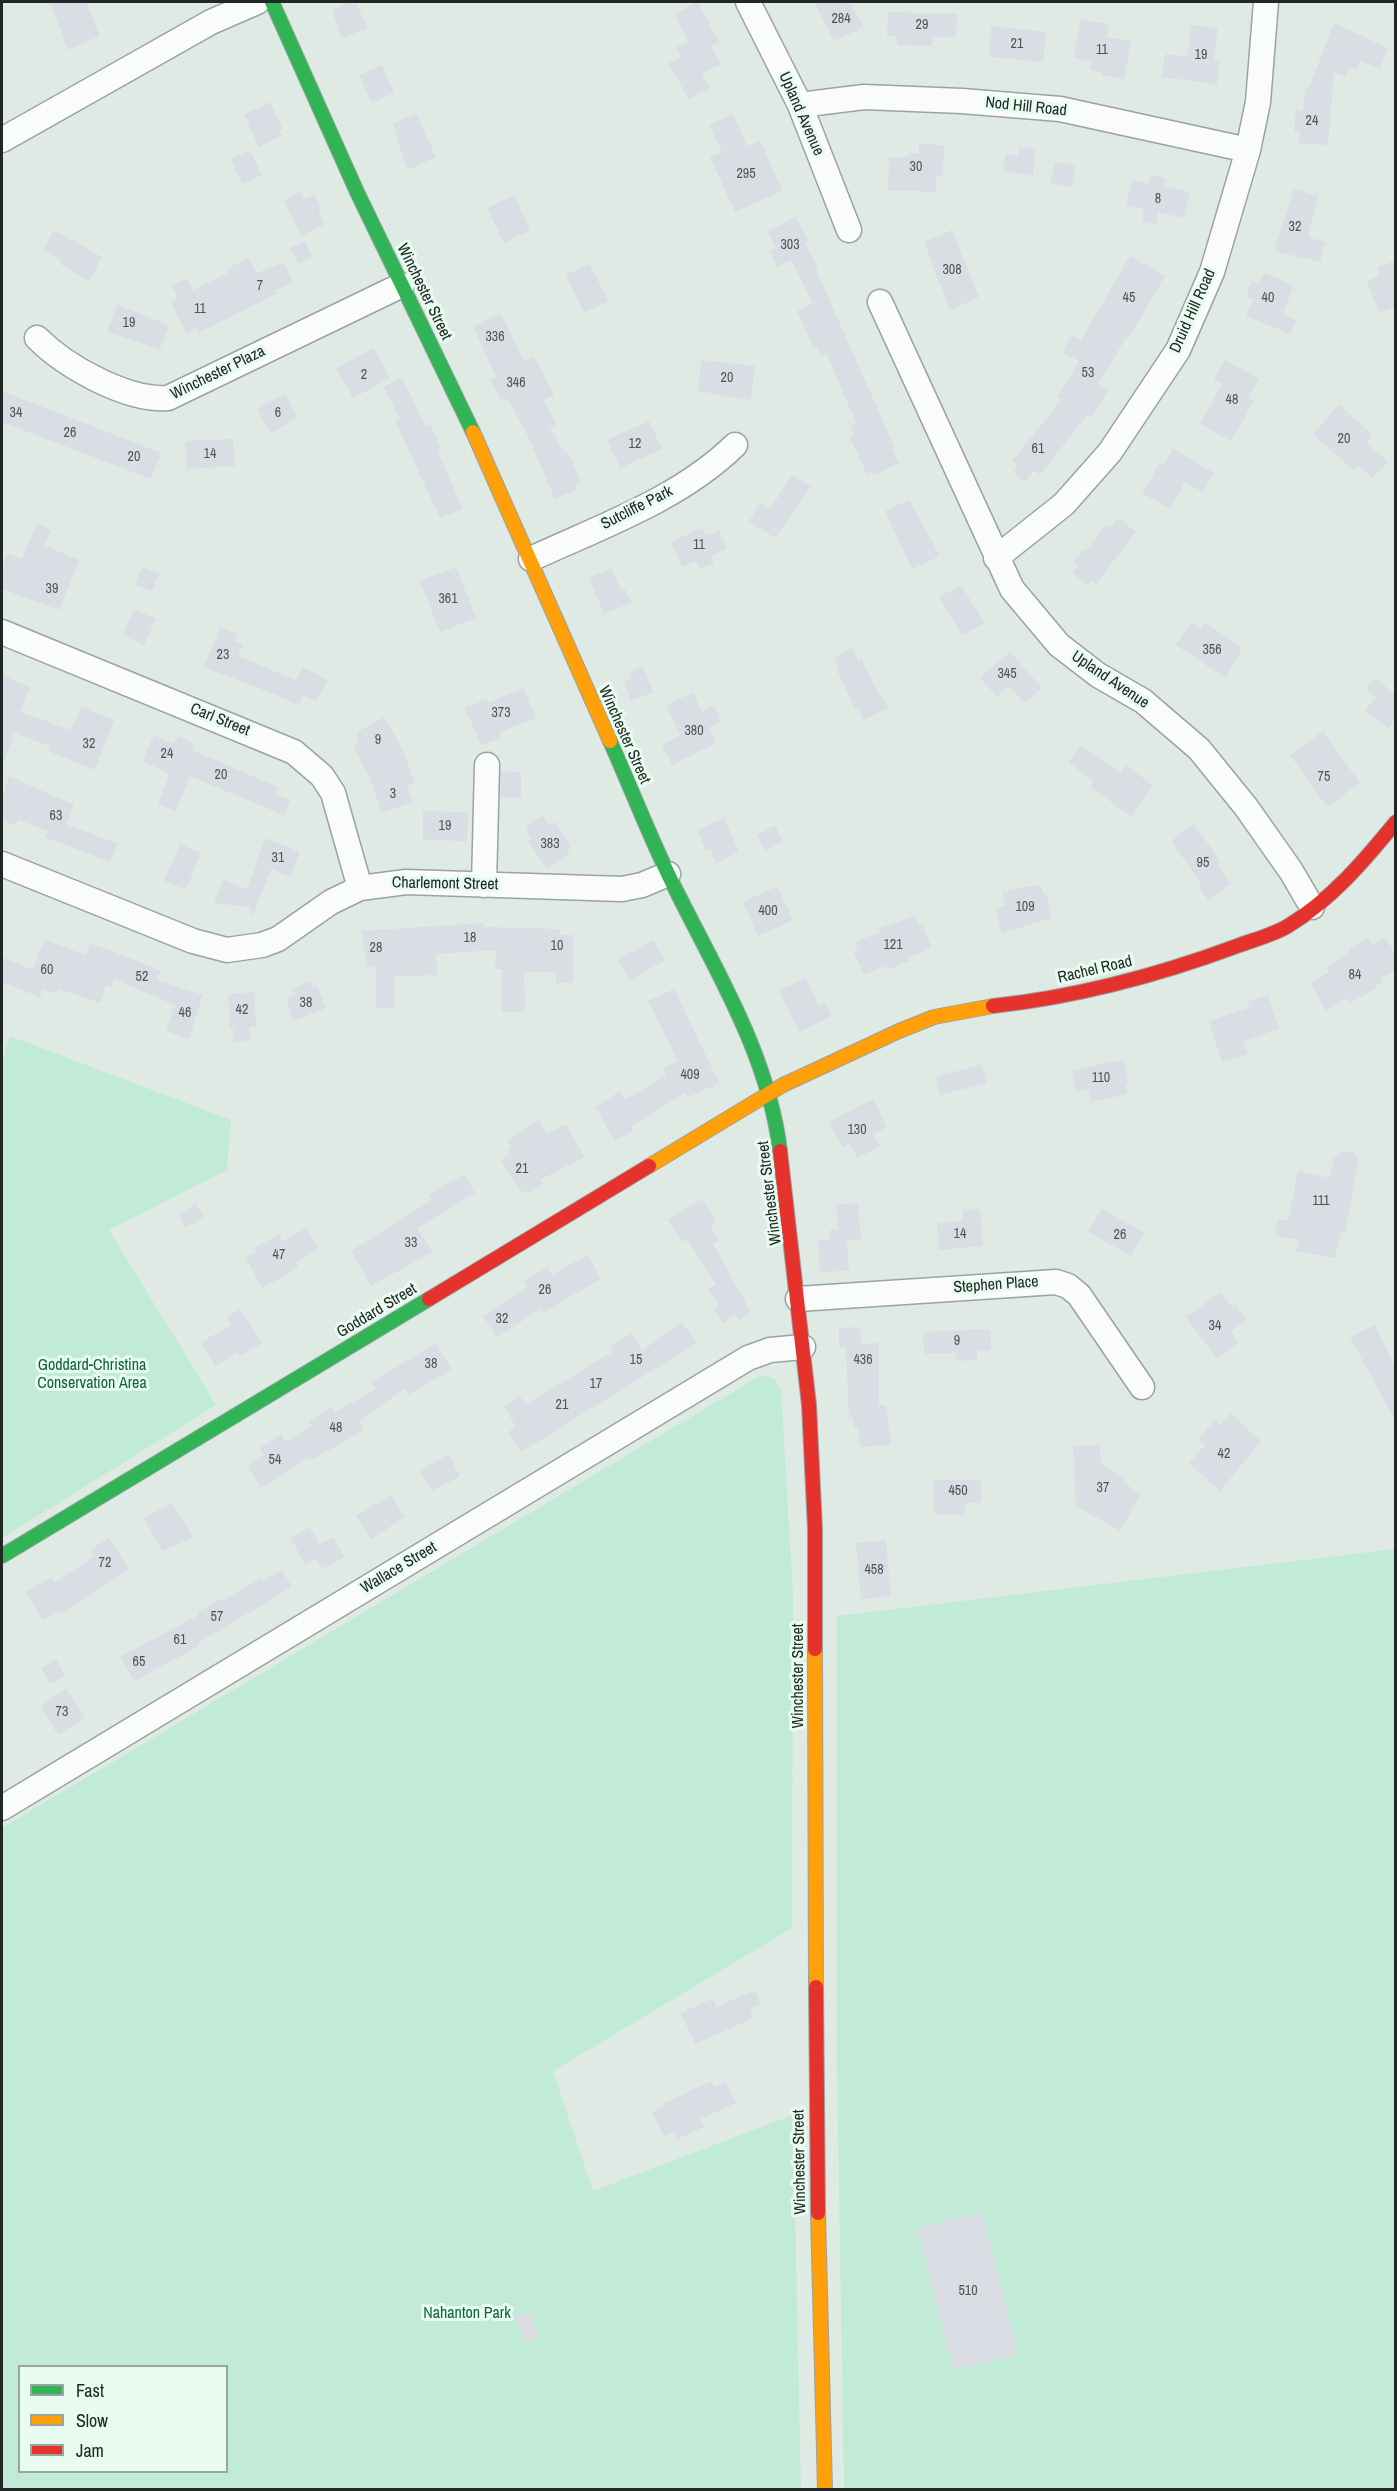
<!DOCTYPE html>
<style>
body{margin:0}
#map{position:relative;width:1397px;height:2491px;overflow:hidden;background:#dfeae4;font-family:"Archivo Narrow",sans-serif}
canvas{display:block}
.frame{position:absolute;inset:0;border:3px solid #212724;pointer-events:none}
.legend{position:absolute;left:18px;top:2365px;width:210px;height:108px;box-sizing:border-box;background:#e8fbf1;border:2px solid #98a69f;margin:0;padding:8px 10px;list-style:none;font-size:18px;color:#212724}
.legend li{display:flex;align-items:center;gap:12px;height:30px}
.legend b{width:30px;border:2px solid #98a69f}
</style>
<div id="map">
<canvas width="1397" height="2491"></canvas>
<div class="frame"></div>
<ul class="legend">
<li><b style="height:8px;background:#30b455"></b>Fast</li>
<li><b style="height:8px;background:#ff9f0a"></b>Slow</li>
<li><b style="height:8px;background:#e5322d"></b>Jam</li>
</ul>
</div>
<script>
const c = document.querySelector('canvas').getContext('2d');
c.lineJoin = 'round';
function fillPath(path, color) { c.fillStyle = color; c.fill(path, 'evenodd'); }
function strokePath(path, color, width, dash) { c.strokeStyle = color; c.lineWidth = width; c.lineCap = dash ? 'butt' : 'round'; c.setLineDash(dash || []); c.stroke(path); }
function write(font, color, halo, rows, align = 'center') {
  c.font = font + ' "Archivo Narrow",sans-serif'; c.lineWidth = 6; c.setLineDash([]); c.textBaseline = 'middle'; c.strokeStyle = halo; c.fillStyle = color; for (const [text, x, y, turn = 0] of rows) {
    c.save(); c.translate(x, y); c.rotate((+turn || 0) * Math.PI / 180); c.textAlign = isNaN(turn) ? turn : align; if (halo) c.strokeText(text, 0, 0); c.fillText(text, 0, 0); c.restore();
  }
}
const green = new Path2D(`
 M10,1036L231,1120L227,1170L109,1230L216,1405L2,1538V1061Z
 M767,1376L775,1380L781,1390L793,1594L792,1928L553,2071L593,2191L793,2115L801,2489H2V1828L758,1377ZM20,2366H226V2472H20Z
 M1395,1549V2489H844L837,2069V1616Z`);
const building = new Path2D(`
 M50,2H86L100,36L68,50Z
 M350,2H356L367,28L342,39L332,10Z
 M698,2L719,43L711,46L721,64L702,74L710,88L689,99L668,63L681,57L676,47L688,41L674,14Z
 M814,2H850L863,27L834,41Z
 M888,12L957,14L956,37H933L932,46L897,45V36H887Z
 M1081,19L1109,24L1107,37L1131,41L1124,79L1102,75V72L1090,70L1091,62L1074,58Z
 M1334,23L1388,48L1380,69L1360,61L1357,70L1349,67L1345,77L1334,72L1328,145L1299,143L1300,131H1294L1296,110L1303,111L1305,88H1309Z
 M1191,25L1218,28L1214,60H1220L1217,84L1162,77L1165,54L1188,57Z
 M991,26L1046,32L1043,62L989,57Z
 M382,65L394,93L371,103L359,75Z
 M270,102L283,129L279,131L281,136L259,147L244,115Z
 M416,113L436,157L407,170L393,124Z
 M733,114L747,146L760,140L782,191L735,212L710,157L722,152L709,125Z
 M919,144L944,145L943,176H936V192L888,190L889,157L901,158L902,156H909V153H919Z
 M1019,147L1035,150L1033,176L1003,171L1006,154L1018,156Z
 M250,150L262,175L242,184L231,159Z
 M1055,162L1076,166L1072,187L1050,183Z
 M1151,175L1165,178L1164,186L1190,192L1184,218L1158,212L1156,224L1142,221L1144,209L1126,205L1132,180L1149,184Z
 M1294,189L1318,196L1308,237L1325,242L1320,262L1274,251Z
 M301,192L304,199L315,194L322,209L318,211L325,224L301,236L284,201Z
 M514,195L530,230L504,243L487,208Z
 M796,217L808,241L805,242L818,269L816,270L895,448L892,449L899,463L874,475L872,472L867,474L850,438L855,435L850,426L856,423L827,354L821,357L817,347L814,349L797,311L813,303L791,260L777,267L770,251L776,248L768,231Z
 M54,230L102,257L89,281L60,264L62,261L43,250Z
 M952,230L979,297L950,310L924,242Z
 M305,241L312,257L298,264L290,248Z
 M1130,256L1165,276L1128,339L1126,338L1098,384L1108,390L1092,418L1087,415L1040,475L1034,470L1025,482L1013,472L1018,466L1012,461L1062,399L1057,397L1079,361L1062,352L1072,335L1081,340Z
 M249,258L256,273L284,263L293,282L276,290L278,293L198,333L196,328L186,333L170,301L178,297L172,286L187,278L193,290L228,273L226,269Z
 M1395,261V312L1392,308L1379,313L1367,281L1380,276L1377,267Z
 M590,264L608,301L584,313L566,275Z
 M1264,273L1294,285L1283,314L1296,320L1290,334L1246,316L1253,299L1246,297L1252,281L1259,284Z
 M117,305L169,325L160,349L107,332Z
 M501,313L524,362L534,356L554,395L543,400L557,424L550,428L565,453L568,452L582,483L575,485L577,489L555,499L528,436L508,399L502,402L490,380L496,377L473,326Z
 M374,348L390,378L353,398L336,368Z
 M701,360L755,366L751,400L698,391Z
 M1225,360L1259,379L1248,398L1254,401L1231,441L1200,424L1222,384L1214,380Z
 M402,377L426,427L430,425L442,450L438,452L463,509L440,518L395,421L400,419L384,387Z
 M2,391L161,453L151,479L2,422Z
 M285,393L298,418L270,433L257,409Z
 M1339,405L1373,435L1366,443L1388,462L1372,478L1358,465L1353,470L1313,434Z
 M649,421L662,449L620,468L607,440Z
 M233,439L235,466L187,469L185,441Z
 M1173,449L1214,473L1203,492L1185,482L1170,509L1142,493L1160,463L1164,465Z
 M792,475L811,487L775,538L749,521L761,502L770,509Z
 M909,500L940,556L912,569L885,511Z
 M1118,518L1136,532L1096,584L1092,580L1088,586L1072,573L1078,566L1073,562L1083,550L1085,552L1106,525L1111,528Z
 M37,524L51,530L44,545L79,560L59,610L2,589V569L7,553L22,559Z
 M702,528L706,536L719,530L727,549L711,556L714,563L700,569L696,561L682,567L671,542Z
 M142,567L159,573L152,591L135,585Z
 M456,567L476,618L440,632L420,581Z
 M611,568L621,590L625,589L631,603L604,614L589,578Z
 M961,585L985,623L962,635L939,597Z
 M134,609L156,619L144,645L122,635Z
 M1191,622L1201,628L1205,622L1242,648L1239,652L1241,654L1225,678L1176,645Z
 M220,627L237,634L234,641L243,644L238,656L296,680L303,667L328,680L316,701L304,695L298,706L279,696L204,667Z
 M853,648L858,660L861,658L879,695L882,694L888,708L863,720L858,708L855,709L837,670L839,669L834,657Z
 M1010,652L1042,688L1024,703L1009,686L997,697L980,678Z
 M643,666L653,692L631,701L624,682L632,679L629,672Z
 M2,675L30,687L20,712L71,730L81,707L114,720L95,770L48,751L50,746L14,733L5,761L2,760Z
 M1375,678L1395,694V719L1388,728L1365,711L1376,697L1366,689Z
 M523,688L536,718L500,732V738L481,745L465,708L487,699L488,703Z
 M693,692L702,712L713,706L718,713L720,722L709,727L716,743L672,765L662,745L680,735L666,705Z
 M384,717L402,748L415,783L407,786L413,802L382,813L369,776L353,746L359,743L357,732Z
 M1323,731L1360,783L1327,807L1290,755Z
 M154,735L174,744L178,736L194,744L192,750L278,787L275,794L290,800L284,815L190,776L176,811L158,804L170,774L142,761Z
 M1081,745L1120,773L1125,765L1153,785L1131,816L1090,787L1094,781L1068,762Z
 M501,771L521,772V798H500Z
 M9,776L74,805L66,824L118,844L110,862L45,837L48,831L19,820L14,825L2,820V796Z
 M423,811L468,812L467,841L423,840Z
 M543,816L549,825L555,822L571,846L567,849L570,853L547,869L528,841L532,839L527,832V826Z
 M724,818L739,852L716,863L710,849L706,851L697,830Z
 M1194,824L1221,862L1217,865L1231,884L1208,900L1199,887L1202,885L1171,841Z
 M775,825L783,841L765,851L757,835Z
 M265,838L300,852L290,877L271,869L253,916L248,904V907L214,903L223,880L247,889Z
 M180,844L201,853L186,890L164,881Z
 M1040,884L1043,894L1046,893L1052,918L1002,933L995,909L1006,905L1002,892Z
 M777,886L793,920L758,936L743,902Z
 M915,916L919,925L922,924L932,948L907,958L909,961L886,970L885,966L864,975L854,952L858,950L854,942L880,932L879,928Z
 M484,923V927L560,929V935H573V983H556V972H524L525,1012H502V969H495L496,950L436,954L437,975L394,976V1008H376V966L367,968L362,931Z
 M1386,937L1395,954V970L1381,978L1383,981L1376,986L1377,988L1350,1003L1347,998L1326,1011L1310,983L1329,972L1326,967L1351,952L1349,949L1368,938L1372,945Z
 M44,940L86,955L90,943L117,953L161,971L157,980L203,995L189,1039L166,1031L175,1005L114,979L112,987L106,985L100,1003L59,989L57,994L43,989L40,997L2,982V957L33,970Z
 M653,940L665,960L630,981L618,960Z
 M806,978L819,1005L825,1002L831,1016L799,1032L779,991Z
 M311,981L313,987L317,986L326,1008L294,1021L286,999L295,995L292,989Z
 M674,989L719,1083L687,1098L685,1093L631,1126L634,1130L615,1141L595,1107L620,1091L625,1100L666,1075L663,1068L678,1061L648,1001Z
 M254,992L256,1027H249L250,1040L234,1042L233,1028H230L228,994Z
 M1268,995L1279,1029L1243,1041L1248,1054L1222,1062L1209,1021L1249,1008L1247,1002Z
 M1124,1059L1129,1084L1126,1085L1128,1094L1091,1102L1088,1089L1076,1092L1072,1071Z
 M982,1064L987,1083L940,1095L936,1077Z
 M873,1099L887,1127L873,1134L880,1146L857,1158L850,1144L843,1148L829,1122Z
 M539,1120L547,1134L566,1124L584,1157L540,1180L543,1184L528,1194L526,1190L522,1193L501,1160L510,1154L507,1150L511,1147L507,1141Z
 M1344,1151L1352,1152L1359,1158L1345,1232H1341L1335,1258L1296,1251L1299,1240L1275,1236L1278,1219L1288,1221L1298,1171L1330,1178L1334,1158Z
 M464,1174L475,1193L417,1228L432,1252L371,1286L351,1251L432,1200L429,1195Z
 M702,1199L717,1222L710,1226L719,1240L713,1244L751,1312L739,1320L735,1315L723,1323L714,1309L719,1306L708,1289L716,1284L687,1239L682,1242L668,1220Z
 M858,1203L861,1239L847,1240L849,1270L820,1273L818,1241L830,1239V1230L838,1229L836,1205Z
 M196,1204L204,1217L185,1228L178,1214Z
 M980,1209L983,1246L939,1250L937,1223L963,1221V1211Z
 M1102,1209L1144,1233L1131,1256L1088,1232Z
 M306,1228L318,1249L296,1262L299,1267L263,1288L245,1258L256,1252L255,1248L279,1234L283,1242Z
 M588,1255L601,1279L542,1313L540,1309L497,1338L483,1316L527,1287L523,1282L547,1267L552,1275Z
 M1221,1292L1232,1307L1235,1304L1246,1320L1231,1331L1238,1343L1216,1358L1186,1317Z
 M240,1309L263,1343L240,1356L238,1352L215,1366L201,1342L232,1325L227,1317Z
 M682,1322L697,1343L521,1452L508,1432L516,1427L504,1406L520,1396L525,1405L614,1351L611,1345L632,1333L642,1351Z
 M1375,1325L1395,1367V1421L1350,1337Z
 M860,1327L861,1344L879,1343V1405H886L891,1445L860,1447L859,1427H854L853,1418H849L846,1347L839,1348V1328Z
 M990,1329L991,1350L977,1351V1360L956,1361L955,1353L924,1354L923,1332Z
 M435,1344L452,1369L408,1395L404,1389L359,1421L364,1430L311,1460L310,1457L261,1488L247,1466L264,1455L260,1448L281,1434L286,1442L312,1426L308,1421L332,1407L335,1412L376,1389L371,1382Z
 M1230,1413L1261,1441L1220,1491L1189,1463L1205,1445L1198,1439L1215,1420L1220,1425Z
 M1099,1445L1101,1464L1125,1479L1124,1483L1141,1494L1120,1531L1076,1506L1073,1446Z
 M448,1454L460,1476L432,1491L420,1471Z
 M934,1480H981V1503H965V1515L934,1514Z
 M391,1495L405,1517L371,1539L356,1516Z
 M172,1502L193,1537L163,1551L144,1519Z
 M310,1527L319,1544L333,1537L344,1557L322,1569L316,1558L305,1565L291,1538Z
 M109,1538L129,1569L60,1614L59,1612L42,1620L26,1592L52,1577L55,1582L95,1556L90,1550Z
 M886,1540L891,1596L861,1599L856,1543Z
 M282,1570L292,1587L198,1643L199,1646L134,1681L120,1657L199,1615L197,1612L223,1598L224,1600L261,1578L263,1581Z
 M56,1659L65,1676L50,1684L41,1668Z
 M66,1689L85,1718L58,1735L40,1706Z
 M755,1990L761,2005L750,2010L754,2018L695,2044L681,2013L713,1998L717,2007Z
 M712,2081L715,2087L726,2082L736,2103L700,2119L704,2127L677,2139L674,2132L664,2136L652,2112L663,2107L662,2104Z
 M982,2212L1018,2354L953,2370L917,2228Z
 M530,2312L539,2337L524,2342L515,2317Z`);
const street = new Path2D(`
 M748,2L800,105L849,230
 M800,105L864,97L962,101L1060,109L1248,150
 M2,140L211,22L257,2
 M880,302L1012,589L1059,645L1098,675L1143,701L1199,749L1246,807L1291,871L1312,907
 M37,338C65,366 126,401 168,398L402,285
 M996,558L1064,504L1110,452L1178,350L1212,272L1248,150L1258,102L1266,2
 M531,559C600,527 680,499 735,445
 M2,632L294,752L322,776L333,793L360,888
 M2,864L193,941L227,950L262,945L278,939L331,902L360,888L406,882L622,889L642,885L668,874
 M484,885L487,765
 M798,1299L1056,1282L1068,1286L1079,1295L1142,1387
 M2,1808L748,1358L770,1350L803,1347`);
const fast = new Path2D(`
 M272,2L357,192L473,432
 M610,741C630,786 648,832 669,876C712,965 768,1051 780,1151
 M2,1556L429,1299`);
const slow = new Path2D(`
 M473,432L610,741
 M649,1166L783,1085L899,1031L934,1017L993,1006
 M815,1649L816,1987
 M818,2213L825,2490`);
const jam = new Path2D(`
 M993,1006C1076,997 1159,975 1237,946C1253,940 1273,935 1288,926C1332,899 1364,861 1396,822
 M780,1151L809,1405L815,1529V1649
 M429,1299L649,1166
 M816,1987L818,2213`);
const numberNames = [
 ["284",841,19],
 ["29",922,25],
 ["21",1017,44],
 ["11",1102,50],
 ["19",1201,55],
 ["24",1312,121],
 ["30",916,167],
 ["295",746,174],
 ["8",1158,199],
 ["32",1295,227],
 ["303",790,245],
 ["308",952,270],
 ["7",260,286],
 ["45",1129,298],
 ["40",1268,298],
 ["11",200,309],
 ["19",129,323],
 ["336",495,337],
 ["53",1088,373],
 ["2",364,375],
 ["20",727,378],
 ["346",516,383],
 ["48",1232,400],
 ["34",16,413],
 ["6",278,413],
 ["26",70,433],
 ["20",1344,439],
 ["12",635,444],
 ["61",1038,449],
 ["14",210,454],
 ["20",134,457],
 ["11",699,545],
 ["39",52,589],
 ["361",448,599],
 ["356",1212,650],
 ["23",223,655],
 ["345",1007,674],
 ["373",501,713],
 ["380",694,731],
 ["9",378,740],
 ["32",89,744],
 ["24",167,754],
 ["20",221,775],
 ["75",1324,777],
 ["3",393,794],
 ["63",56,816],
 ["19",445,826],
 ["383",550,844],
 ["31",278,858],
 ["95",1203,863],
 ["109",1025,907],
 ["400",768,911],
 ["18",470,938],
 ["121",893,945],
 ["10",557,946],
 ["28",376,948],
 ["60",47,970],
 ["84",1355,975],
 ["52",142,977],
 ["38",306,1003],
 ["42",242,1010],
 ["46",185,1013],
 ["409",690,1075],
 ["110",1101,1078],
 ["130",857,1130],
 ["21",522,1169],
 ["111",1321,1201],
 ["14",960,1234],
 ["26",1120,1235],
 ["33",411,1243],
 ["47",279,1255],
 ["26",545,1290],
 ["32",502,1319],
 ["34",1215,1326],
 ["9",957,1341],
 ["15",636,1360],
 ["436",863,1360],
 ["38",431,1364],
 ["17",596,1384],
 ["21",562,1405],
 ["48",336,1428],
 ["42",1224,1454],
 ["54",275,1460],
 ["37",1103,1488],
 ["450",958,1491],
 ["72",105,1563],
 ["458",874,1570],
 ["57",217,1617],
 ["61",180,1640],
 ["65",139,1662],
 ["73",62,1712],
 ["510",968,2291]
];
const streetNames = [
 ["Nod Hill Road",1026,107,6],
 ["Upland Avenue",801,114,66],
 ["Winchester Street",424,292,64],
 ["Druid Hill Road",1193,311,-66],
 ["Winchester Plaza",218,373,-26],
 ["Sutcliffe Park",637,508,-27],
 ["Upland Avenue",1110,680,34],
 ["Carl Street",220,720,22],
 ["Winchester Street",624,735,66],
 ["Charlemont Street",445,884,1],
 ["Rachel Road",1095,970,-13],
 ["Winchester Street",770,1193,-97],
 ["Stephen Place",996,1285,-4],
 ["Goddard Street",377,1311,-31],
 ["Wallace Street",399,1568,-31],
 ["Winchester Street",799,1676,-90],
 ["Winchester Street",800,2162,-91]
];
const parkNames = [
 ["Goddard-Christina",92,1366],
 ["Conservation Area",92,1384],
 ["Nahanton Park",467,2314]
];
fillPath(green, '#c1ebd6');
fillPath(building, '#dadde4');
strokePath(street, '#9ba29f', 27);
strokePath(fast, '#9ba29f', 16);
strokePath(slow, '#9ba29f', 16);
strokePath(jam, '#9ba29f', 16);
strokePath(street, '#fafcfb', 24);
strokePath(fast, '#30b455', 14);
strokePath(slow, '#ff9f0a', 14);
strokePath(jam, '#e5322d', 14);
write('14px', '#4f5454', null, numberNames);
write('16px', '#212724', '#e8fbf1', streetNames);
write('16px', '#115f43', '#e8fbf1', parkNames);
</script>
